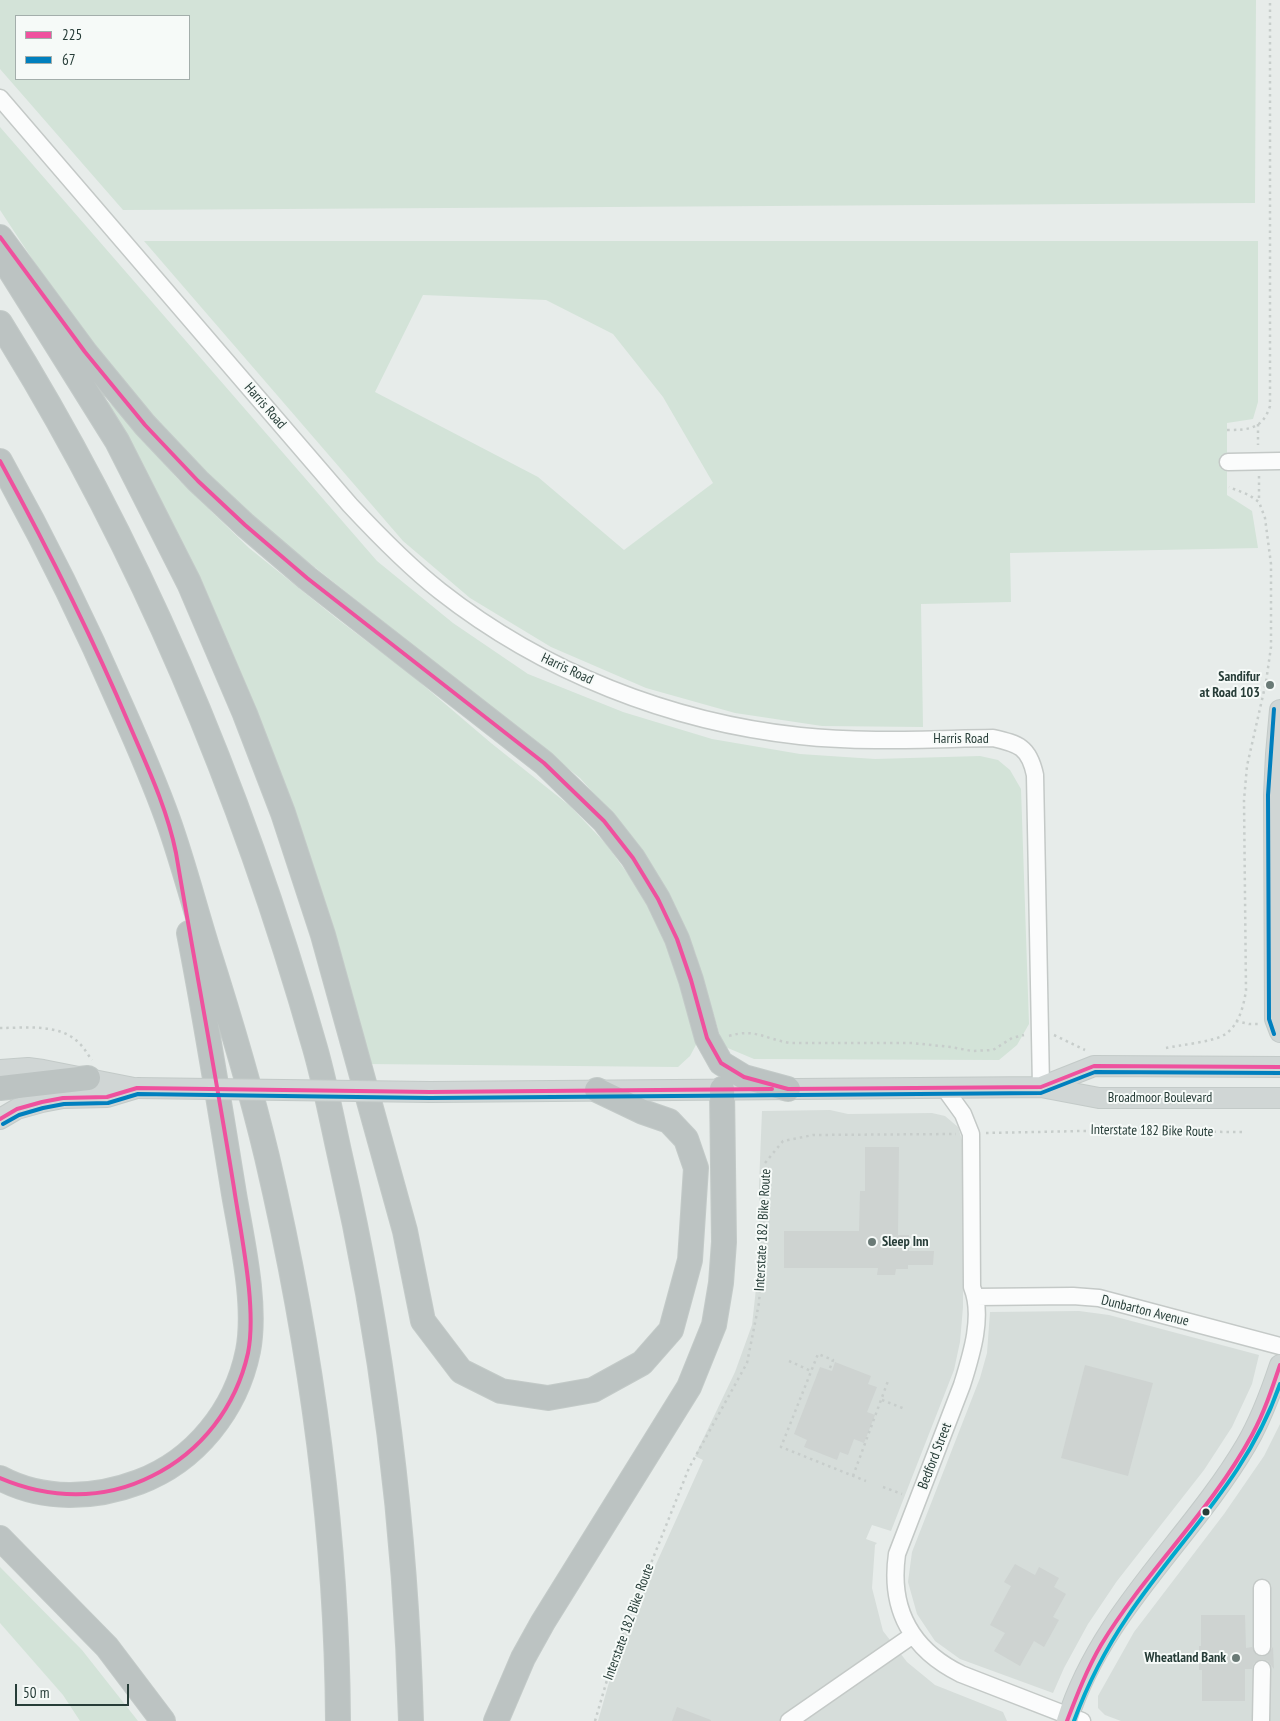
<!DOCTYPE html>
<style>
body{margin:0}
#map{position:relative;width:1280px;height:1721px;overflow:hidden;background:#e7ecea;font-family:"PT Sans Narrow",sans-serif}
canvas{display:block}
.legend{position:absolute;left:15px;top:15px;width:175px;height:65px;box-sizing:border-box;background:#f6faf8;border:1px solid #a3aeab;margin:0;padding:6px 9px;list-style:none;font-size:15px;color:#273d38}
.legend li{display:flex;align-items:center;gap:10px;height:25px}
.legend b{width:25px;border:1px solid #a3aeab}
.scale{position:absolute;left:15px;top:1684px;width:114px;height:22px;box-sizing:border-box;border:2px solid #273d38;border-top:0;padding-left:6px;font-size:15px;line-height:18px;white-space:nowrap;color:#273d38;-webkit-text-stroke:4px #f6faf8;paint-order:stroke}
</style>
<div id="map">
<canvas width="1280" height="1721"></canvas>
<ul class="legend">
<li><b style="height:6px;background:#ef519e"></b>225</li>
<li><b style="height:6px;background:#007fbe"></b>67</li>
</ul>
<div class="scale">50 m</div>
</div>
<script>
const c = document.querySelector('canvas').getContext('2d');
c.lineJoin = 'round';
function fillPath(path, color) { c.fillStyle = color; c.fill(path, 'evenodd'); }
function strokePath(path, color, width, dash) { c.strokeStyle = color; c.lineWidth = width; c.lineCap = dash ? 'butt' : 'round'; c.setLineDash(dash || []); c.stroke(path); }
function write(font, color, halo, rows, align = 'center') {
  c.font = font + ' "PT Sans Narrow",sans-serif'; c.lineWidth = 4; c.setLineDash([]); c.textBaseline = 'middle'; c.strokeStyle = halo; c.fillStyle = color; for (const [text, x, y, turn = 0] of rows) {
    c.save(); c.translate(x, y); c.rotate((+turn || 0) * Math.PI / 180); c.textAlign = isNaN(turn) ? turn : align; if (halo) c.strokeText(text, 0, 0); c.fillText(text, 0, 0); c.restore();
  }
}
const built = new Path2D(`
 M830,1110L848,1114L932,1113L945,1116L958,1127L963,1143V1307L960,1342L954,1370L891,1531L872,1525L866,1539L877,1543L875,1545L872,1588L883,1631L907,1662L935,1685L1003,1712L1007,1721H598L620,1644L703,1460L695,1456L735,1372L752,1325L760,1252L759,1185L762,1111Z
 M1079,1311L1109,1315L1259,1355L1252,1384L1232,1427L1204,1470L1117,1581L1088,1624L1064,1668L1053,1693L960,1659L935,1641L917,1614L908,1582L912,1552L980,1378L987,1353L990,1312Z
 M1280,1424V1721H1121L1105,1715L1098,1708V1696L1134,1632L1224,1514L1264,1456Z`);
const green = new Path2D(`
 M0,0H1256L1255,203L123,210L0,69ZM16,16H189V79H16Z
 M0,127L377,561L453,623L528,674L623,712L712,739L800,754L875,759L980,756L998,760L1010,770L1021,789L1029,1024L1017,1045L999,1060L754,1059L723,1046L695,952L664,885L627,831L580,778L234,503L142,407L58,298L0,210Z
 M144,241H1258V402L1253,419L1227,423V495L1252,511L1258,548L1010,553L1011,602L921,604L923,727L822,726L735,713L646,688L551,647L470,598L403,541ZM423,295L546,300L613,334L663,397L713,483L624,550L538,477L375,392Z
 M93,387L119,412L177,478L249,548L336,618L410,674L491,743L570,806L606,844L638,888L663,931L683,987L697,1043L690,1056L678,1067L366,1064L322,907Z
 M0,1567L82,1650L138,1721H80L63,1695L0,1623Z`);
const building = new Path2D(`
 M865,1147H899L898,1235H909V1251H934L933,1265H908V1269H896L895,1275H877L878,1268H784V1231H859L860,1191H865Z
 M835,1362L871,1376L868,1384L877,1387L867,1412L875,1415L864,1443L854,1439L848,1455L840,1452L837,1460L804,1447L807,1440L794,1434L820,1367L832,1371Z
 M1085,1365L1153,1383L1128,1476L1061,1458Z
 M1015,1564L1035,1575L1039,1567L1059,1578L1054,1587L1066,1594L1053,1617L1059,1620L1044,1647L1034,1641L1020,1666L994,1651L1005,1633L990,1625L1011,1586L1004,1582Z
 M1201,1615H1245L1246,1648L1252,1647L1257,1655L1262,1657L1267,1655L1273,1647L1274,1669L1268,1661L1262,1659L1254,1663L1252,1669H1245V1701H1202V1670H1199V1646H1201Z
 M677,1707L711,1720V1721H672Z`);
const path = new Path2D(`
 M1258,424V445
 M1227,430C1249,430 1263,429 1270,406V0
 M1259,476V502
 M1236,1021L1249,1024H1259
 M0,1028C26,1028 61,1023 80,1044C85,1049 88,1055 92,1060
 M1054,1035L1085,1050
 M729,1036C755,1028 765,1039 790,1043H912L951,1047L972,1051L993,1050L1012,1038L1024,1035
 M1166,1048C1180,1045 1212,1042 1224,1035C1239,1026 1244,1005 1246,990L1244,800L1247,766L1266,682L1271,647V564L1265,518L1259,502L1249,495L1229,487
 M986,1133L1083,1131L1242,1132
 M789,1361L811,1371
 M830,1368L833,1360L818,1354L781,1447L866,1481
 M882,1400L905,1409
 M853,1476L888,1381
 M883,1487L902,1494
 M595,1721L614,1656L689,1468L747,1363L759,1303L764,1235L765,1163L783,1141L813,1135L956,1134`);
const minor = new Path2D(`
 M0,98L350,505C378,535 407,565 440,591C543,672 670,722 800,736C864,743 929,739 993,738C1019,744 1029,747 1035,775L1041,1087
 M1228,462L1280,461
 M945,1089L963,1114L971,1134L972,1287C984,1316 971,1356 962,1385L897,1554C889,1610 912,1650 961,1674L1082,1721
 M976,1297L1073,1296L1099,1298L1280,1346
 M1262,1647V1588
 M789,1721L913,1635
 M1261,1721L1262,1669`);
const major = new Path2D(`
 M1280,710L1276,754L1274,795L1275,1019L1280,1032
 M0,1070L28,1068L43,1070L134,1088
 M1041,1087L1094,1066L1280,1067
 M430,1092L1041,1087L1099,1098H1280
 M0,1119L17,1109L42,1102L63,1098L107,1097L137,1088
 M1067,1721C1100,1613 1190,1540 1246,1445C1261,1420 1271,1392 1280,1365`);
const highway = new Path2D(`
 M0,237L85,352L145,425L198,481L245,525L307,578L544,763L604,821L633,858L658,899L677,939L691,980L707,1038L721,1063L744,1077L788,1089
 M0,254L117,441L189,583L245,714L283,813L323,935L405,1231L423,1321L461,1371L501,1391L548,1398L593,1390L642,1363L671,1330L690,1260L696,1168L686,1139L669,1121L643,1112L597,1090
 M0,323C140,547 243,794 315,1048C325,1083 332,1120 340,1156C383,1342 406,1530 411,1721
 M0,461C44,540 84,621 120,704C137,742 154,781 168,820C183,862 194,905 207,947C229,1016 250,1086 267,1157C310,1341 337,1532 338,1721
 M0,1088L88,1078
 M0,1478C43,1501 94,1499 139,1482C195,1461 236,1410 248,1351C257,1305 242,1241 234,1194C220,1107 206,1020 189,933
 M0,1538L107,1647L163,1721
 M496,1721L523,1658L543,1622L689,1387L714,1325L721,1283L724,1242L722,1089`);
const majorBridge = new Path2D(`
 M137,1088L430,1092`);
const bus1 = new Path2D(`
 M0,237L85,352L145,425L198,481L245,525L307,578L544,763L604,821L633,858L658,899L677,939L691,980L707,1038L721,1063L744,1077L788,1089L1041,1087L1094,1066L1280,1067
 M0,461C47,547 91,634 129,724C147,766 167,808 176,853C195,965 216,1076 234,1188C241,1235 257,1308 248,1353C236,1407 201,1452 152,1476C103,1501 49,1499 0,1478
 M0,1119L17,1109L42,1102L63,1098L107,1097L137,1088L430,1092L772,1089
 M1067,1721C1077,1695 1087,1669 1101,1645C1146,1571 1211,1511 1252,1435C1264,1413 1272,1389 1280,1365`);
const bus2 = new Path2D(`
 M1274,709L1268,795L1269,1019L1274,1034
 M3,1124L19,1115L43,1108L64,1104L108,1103L138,1094L430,1098L1041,1093L1095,1072L1280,1073`);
const bus3 = new Path2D(`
 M1074,1721C1088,1683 1105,1650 1128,1616C1181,1537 1248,1477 1280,1384`);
const markers = [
 [1270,685,5,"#6a7a76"],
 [872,1242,5,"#6a7a76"],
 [1206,1512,4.5,"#273d38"],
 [1236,1658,5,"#6a7a76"]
];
const streetNames = [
 ["Harris Road",265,406,49],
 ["Harris Road",567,669,25],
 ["Harris Road",961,739],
 ["Broadmoor Boulevard",1160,1098],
 ["Interstate 182 Bike Route",1152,1131,1],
 ["Interstate 182 Bike Route",763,1230,-87],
 ["Dunbarton Avenue",1145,1311,14],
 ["Bedford Street",935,1456,-69],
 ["Interstate 182 Bike Route",629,1622,-70]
];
const poiNames = [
 ["Sandifur",1260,677],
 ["at Road 103",1260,693],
 ["Sleep Inn",882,1242,"left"],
 ["Wheatland Bank",1226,1658]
];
fillPath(built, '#d6ddda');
fillPath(green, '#d3e3d8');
fillPath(building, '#ced3d1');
strokePath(minor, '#c4c9c7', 19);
strokePath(major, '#c3cac8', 22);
strokePath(highway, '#c3cac8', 26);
strokePath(path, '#c7cdcb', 2.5, [2.5, 4]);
strokePath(minor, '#fbfcfc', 16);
strokePath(major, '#d0d6d5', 20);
strokePath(highway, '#bcc3c2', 24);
strokePath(majorBridge, '#c3cac8', 22, []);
strokePath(majorBridge, '#d0d6d5', 20);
strokePath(bus1, '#ef519e', 4);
strokePath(bus2, '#007fbe', 4);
strokePath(bus3, '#00a9ce', 4);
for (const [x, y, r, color] of markers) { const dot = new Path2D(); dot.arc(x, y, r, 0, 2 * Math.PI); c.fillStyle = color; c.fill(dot); strokePath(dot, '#f6faf8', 2); }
write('14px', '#273d38', '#f6faf8', streetNames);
write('bold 14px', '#273d38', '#f6faf8', poiNames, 'right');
</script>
